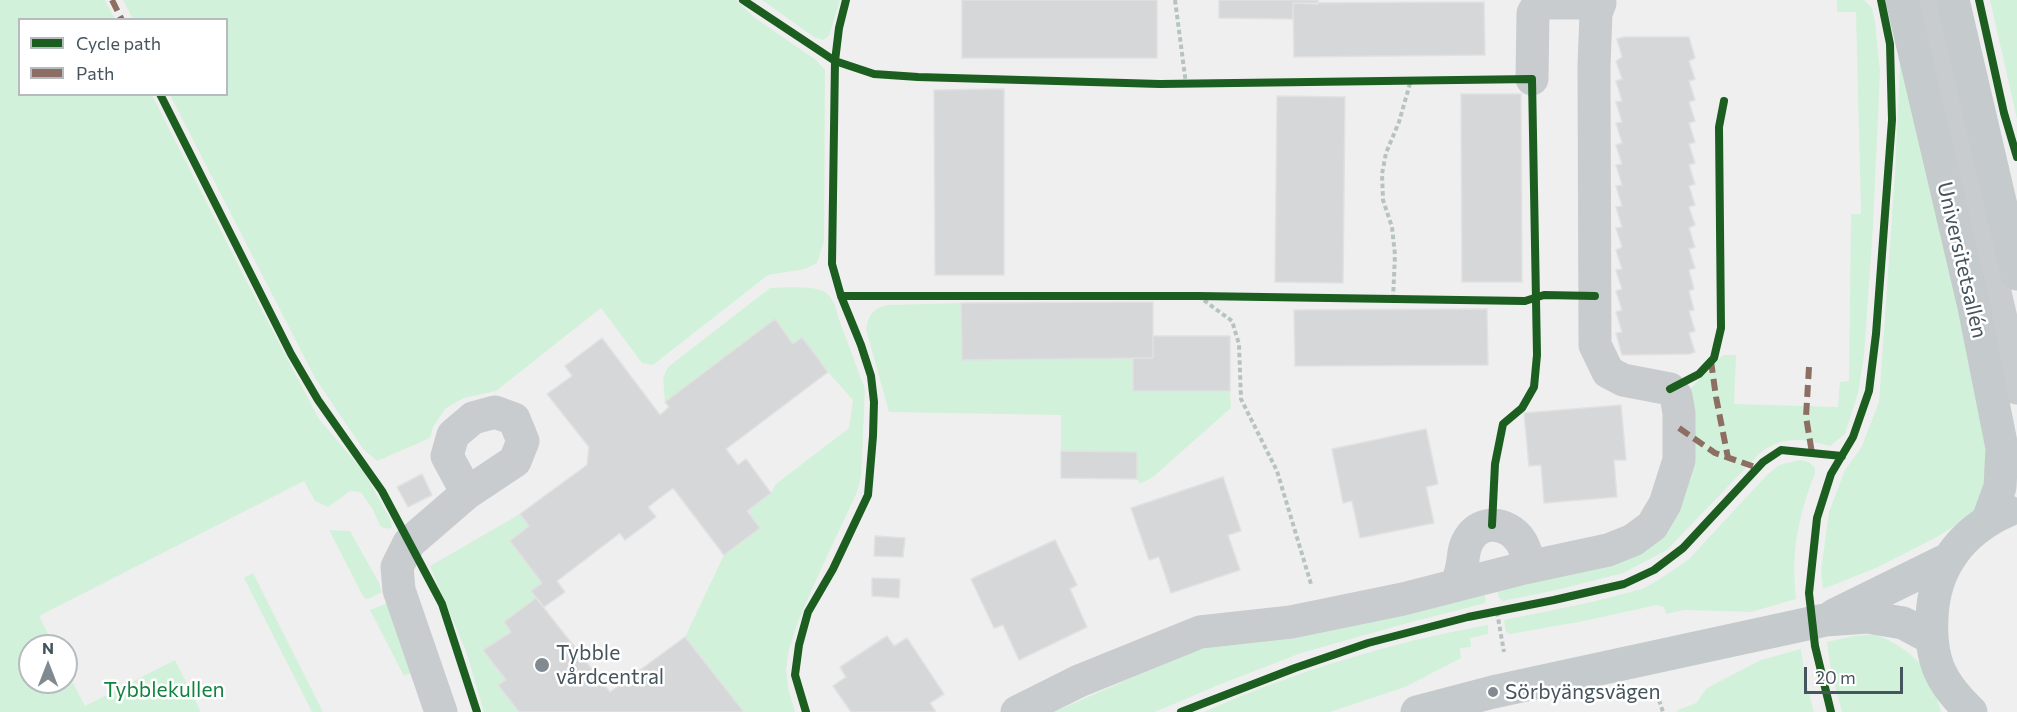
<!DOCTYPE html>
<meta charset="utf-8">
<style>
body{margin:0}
#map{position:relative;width:2017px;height:712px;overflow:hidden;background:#f0efef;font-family:Commissioner,sans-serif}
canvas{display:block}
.legend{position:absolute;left:18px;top:18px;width:210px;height:78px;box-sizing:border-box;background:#fff;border:2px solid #b5bbbe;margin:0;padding:8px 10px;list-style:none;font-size:18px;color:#45545d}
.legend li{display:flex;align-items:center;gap:12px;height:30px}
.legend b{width:30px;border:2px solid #b5bbbe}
.north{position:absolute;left:18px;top:634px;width:60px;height:60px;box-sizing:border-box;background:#fff;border:2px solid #b5bbbe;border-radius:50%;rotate:0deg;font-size:16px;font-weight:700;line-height:24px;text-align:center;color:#45545d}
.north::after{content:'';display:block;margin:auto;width:21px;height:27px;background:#818a90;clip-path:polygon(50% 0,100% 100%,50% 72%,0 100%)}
.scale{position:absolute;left:1804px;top:667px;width:99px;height:27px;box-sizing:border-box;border:3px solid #45545d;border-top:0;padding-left:8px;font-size:18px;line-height:21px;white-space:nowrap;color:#45545d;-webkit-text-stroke:4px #fff;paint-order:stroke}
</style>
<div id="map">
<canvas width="2017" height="712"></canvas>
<ul class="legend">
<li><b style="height:8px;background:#1b5e20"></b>Cycle path</li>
<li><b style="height:8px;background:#8d6e63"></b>Path</li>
</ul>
<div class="north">N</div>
<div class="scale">20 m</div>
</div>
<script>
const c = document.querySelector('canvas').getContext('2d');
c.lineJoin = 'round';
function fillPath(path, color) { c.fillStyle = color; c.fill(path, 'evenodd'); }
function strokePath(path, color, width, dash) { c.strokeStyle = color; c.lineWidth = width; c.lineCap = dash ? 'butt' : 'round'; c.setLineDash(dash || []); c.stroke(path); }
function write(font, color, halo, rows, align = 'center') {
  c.font = font + ' Commissioner,sans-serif'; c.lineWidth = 5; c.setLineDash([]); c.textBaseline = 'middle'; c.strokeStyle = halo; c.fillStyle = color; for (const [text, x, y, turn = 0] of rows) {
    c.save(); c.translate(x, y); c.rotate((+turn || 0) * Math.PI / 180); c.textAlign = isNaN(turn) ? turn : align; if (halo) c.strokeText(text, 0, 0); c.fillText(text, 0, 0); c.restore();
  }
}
const green = new Path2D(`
 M0,0H105L115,19L20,20V94L152,95L247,282L319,419L364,472L390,519L392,527L390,529L381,527L373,510L361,492L350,491L328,507L315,501L304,481L39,616L54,646H30V682H66V670L85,706L175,660L201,712H0Z
 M123,0H736L755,18L816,60L825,70L824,241L817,263L805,269L768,275L653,365L642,363L601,308L496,391L464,398L446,408L433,427L430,438L377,461L363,449L315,378L170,95L226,94V20L133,19Z
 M762,0H840L829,36L823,40L814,37Z
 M1837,0H1864L1872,8L1875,22L1880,72L1873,227L1864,356L1858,393L1845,434L1830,446C1801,439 1785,435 1760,453L1667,550L1623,573L1561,589L1503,601L1499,598L1497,587L1584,570L1690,479L1691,388L1723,355H1736L1734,404L1838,407L1840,382L1849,381L1851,214H1861L1856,12H1837Z
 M1990,0H2017V119Z
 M1911,45L1988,462L1990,491L1978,512L1935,538L1876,568L1823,589L1821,571L1829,512L1845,470L1861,448L1879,402L1895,173L1900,64Z
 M790,287C817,288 833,286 838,317L865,389L861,477L857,492L816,580L798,622L789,649L786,669L788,688L795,712H744L685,637L724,555L760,528L747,511L771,493L776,484L849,428L853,400L828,372L802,337L793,344L775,320L665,402L663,378L668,367L770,288Z
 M961,303L962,360L1133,358V391H1230L1231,408L1153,477L1140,484L1137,479V452L1061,451V415L889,412L866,329C869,315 872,309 887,305Z
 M1800,460L1809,462L1815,468V473C1798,518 1791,551 1796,599L1751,612L1684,610L1666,614L1664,607L1657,605L1584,621L1510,634L1506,632L1504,620L1592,602L1642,589L1660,579L1689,559L1767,475L1779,465Z
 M520,514L529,526L542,583L531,591L536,598L504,622L511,632L506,680L498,685L519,712H484L466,651L430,566Z
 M329,530L350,531L379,583L382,592L368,599L364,598Z
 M253,573L323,712H312L244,578Z
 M1484,590L1486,603L1415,621L1301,653L1216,686L1155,712H1054L1183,655L1231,639Z
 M387,603L413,672L404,676L370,610Z
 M1488,625V634L1470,638L1471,647L1460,648L1461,658L1405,687L1330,712H1204C1290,673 1395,641 1488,625Z
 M1875,634C1916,651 1931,670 1941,712H1842L1831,671L1827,642L1853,636Z
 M1801,649L1805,679L1814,712H1677L1678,710L1696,703L1707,688L1761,660Z`);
const building = new Path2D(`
 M962,0H1157V58H962Z
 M1219,0H1318V4L1293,3V19L1219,18Z
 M1484,2L1485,55L1294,57L1293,3Z
 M1624,37H1689L1695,58L1689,61L1695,79L1689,81L1695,100L1689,102L1695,121L1689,123L1695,142L1689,144L1695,163L1689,165L1695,184L1689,186L1695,205L1689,207L1695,225L1689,228L1695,247L1689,249L1695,268L1689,270L1694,289L1689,291L1694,310L1689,311L1695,331L1689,333L1695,352L1689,354L1622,355L1616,333L1622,332L1616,312L1622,310L1616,291L1622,289L1616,270L1622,269L1616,250L1622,247L1616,228L1622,227L1616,207L1622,206L1616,186L1622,185L1616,165L1622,164L1616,145L1622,143L1616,123L1622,122L1616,102L1622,101L1616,81L1622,79L1616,61L1622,57L1617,39Z
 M1004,89V275H935L934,90Z
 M1461,94H1521L1522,282H1462Z
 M1277,96L1345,97L1343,283L1275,282Z
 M1153,302V358L962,360L961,303Z
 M1487,309L1488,365L1295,366L1294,310Z
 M775,319L793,344L802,337L828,372L726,449L738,465L746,459L771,493L747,511L760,528L724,555L673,488L648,507L656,517L625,540L620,533L557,581L565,592L544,607L531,591L542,583L510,541L529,526L520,514L587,465L589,447L547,394L572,376L565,366L602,338L660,415L669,407L665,402Z
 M1153,336H1230V391H1133V358H1153Z
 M1621,405L1626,460H1614L1617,497L1544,503L1541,465L1529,466L1524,413Z
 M1426,429L1438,484L1426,487L1434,523L1360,538L1352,501L1343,503L1332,449Z
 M1061,451L1137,452V479L1061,478Z
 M422,474L432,495L408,507L397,487Z
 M1223,477L1241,531L1228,535L1240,570L1171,593L1159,557L1149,560L1131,508Z
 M875,536L905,538L903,557L874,556Z
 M1055,540L1077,585L1070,589L1087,627L1019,660L1003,625L994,628L971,579Z
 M872,578L900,579L899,598L872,596Z
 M536,598L610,692L685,637L744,712H519L498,685L506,680L483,650L511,632L504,622Z
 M887,636L894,646L907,638L944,694L930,703L936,712H851L833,686L846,677L840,667Z`);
const path = new Path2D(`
 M1175,0L1186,84
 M1198,296L1232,321L1239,344L1241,399L1277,471L1311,584
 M1393,299L1395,255L1392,227L1383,200L1382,174L1386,153L1399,122L1411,80
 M1497,612L1504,652
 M1659,700L1663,712`);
const minor = new Path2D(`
 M1928,0L2017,388
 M1524,568L1608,550L1633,540L1652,526L1665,504L1679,460V413L1676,396L1670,389L1623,380L1608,372L1595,345L1594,66L1596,13L1600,3H1539L1533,13L1532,79
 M441,712L399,590L397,567L409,543L467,493L515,461L523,441L514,419L495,412L473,418L453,435L447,456L467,493
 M1017,712L1079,681L1200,632L1291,622L1403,599L1524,568L1528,557C1525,552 1524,545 1520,540C1507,522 1481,519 1469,539C1463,548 1464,556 1462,566C1461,572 1459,578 1457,584`);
const major = new Path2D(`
 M1902,0L1974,307L2002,448L2000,487L1988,520
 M1953,0L2017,274
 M1834,615L1948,559
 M1417,712L1493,692L1825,620L1868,617L1903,623L1931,638
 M1971,712C1958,699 1945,685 1938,667C1932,651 1931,635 1932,617C1934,567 1962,531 2007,511`);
const quiet = new Path2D(`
 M112,0L122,20
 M1711,361L1716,397L1728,458
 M1809,367L1806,417L1812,453
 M1679,428L1715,453L1758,468`);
const cycleway = new Path2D(`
 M743,0L835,61L874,74L918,77L1160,84L1532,79L1537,355L1534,387L1522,408L1503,424L1495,464L1492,525
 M1979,0L2004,113L2017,157
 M160,94L291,354L318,400L382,491L442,604L477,712
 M841,296H1198L1525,301L1544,295L1595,296
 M1670,389L1699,374L1714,358L1721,328L1719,127L1724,101
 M806,712L795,675L799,645L808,612L833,569L868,495L873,436L874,402L871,376L861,345L841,296L832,264L835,61L839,28L846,0
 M1181,712L1295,668L1368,643L1468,617L1554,600L1624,584L1654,570L1683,548L1763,462L1781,450L1842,456
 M1831,712L1815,646L1809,593L1817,518L1831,474L1853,437L1869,391L1876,334L1892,120L1890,44L1881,0`);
const markers = [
 [542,665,8,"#818a90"],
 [1493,692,6,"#818a90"]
];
const streetNames = [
 ["Universitetsallén",1962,260,77]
];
const poiNames = [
 ["Tybble",556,653],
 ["vårdcentral",556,677],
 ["Sörbyängsvägen",1505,692]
];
const parkNames = [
 ["Tybblekullen",164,690]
];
fillPath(green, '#d2f1da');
fillPath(building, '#d6d7d8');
strokePath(building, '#e1e1e2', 1.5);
strokePath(path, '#b6c4bf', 4, [4.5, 3]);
strokePath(minor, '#c8ccce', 33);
strokePath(major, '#c5cacc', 33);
strokePath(quiet, '#8d6e63', 6, [12, 6]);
strokePath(cycleway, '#1b5e20', 8);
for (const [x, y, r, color] of markers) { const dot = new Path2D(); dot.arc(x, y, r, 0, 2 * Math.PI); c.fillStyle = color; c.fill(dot); strokePath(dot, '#fff', 2); }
write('21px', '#45545d', '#fff', streetNames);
write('21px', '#45545d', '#fff', poiNames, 'left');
write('21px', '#11833f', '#fff', parkNames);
</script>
